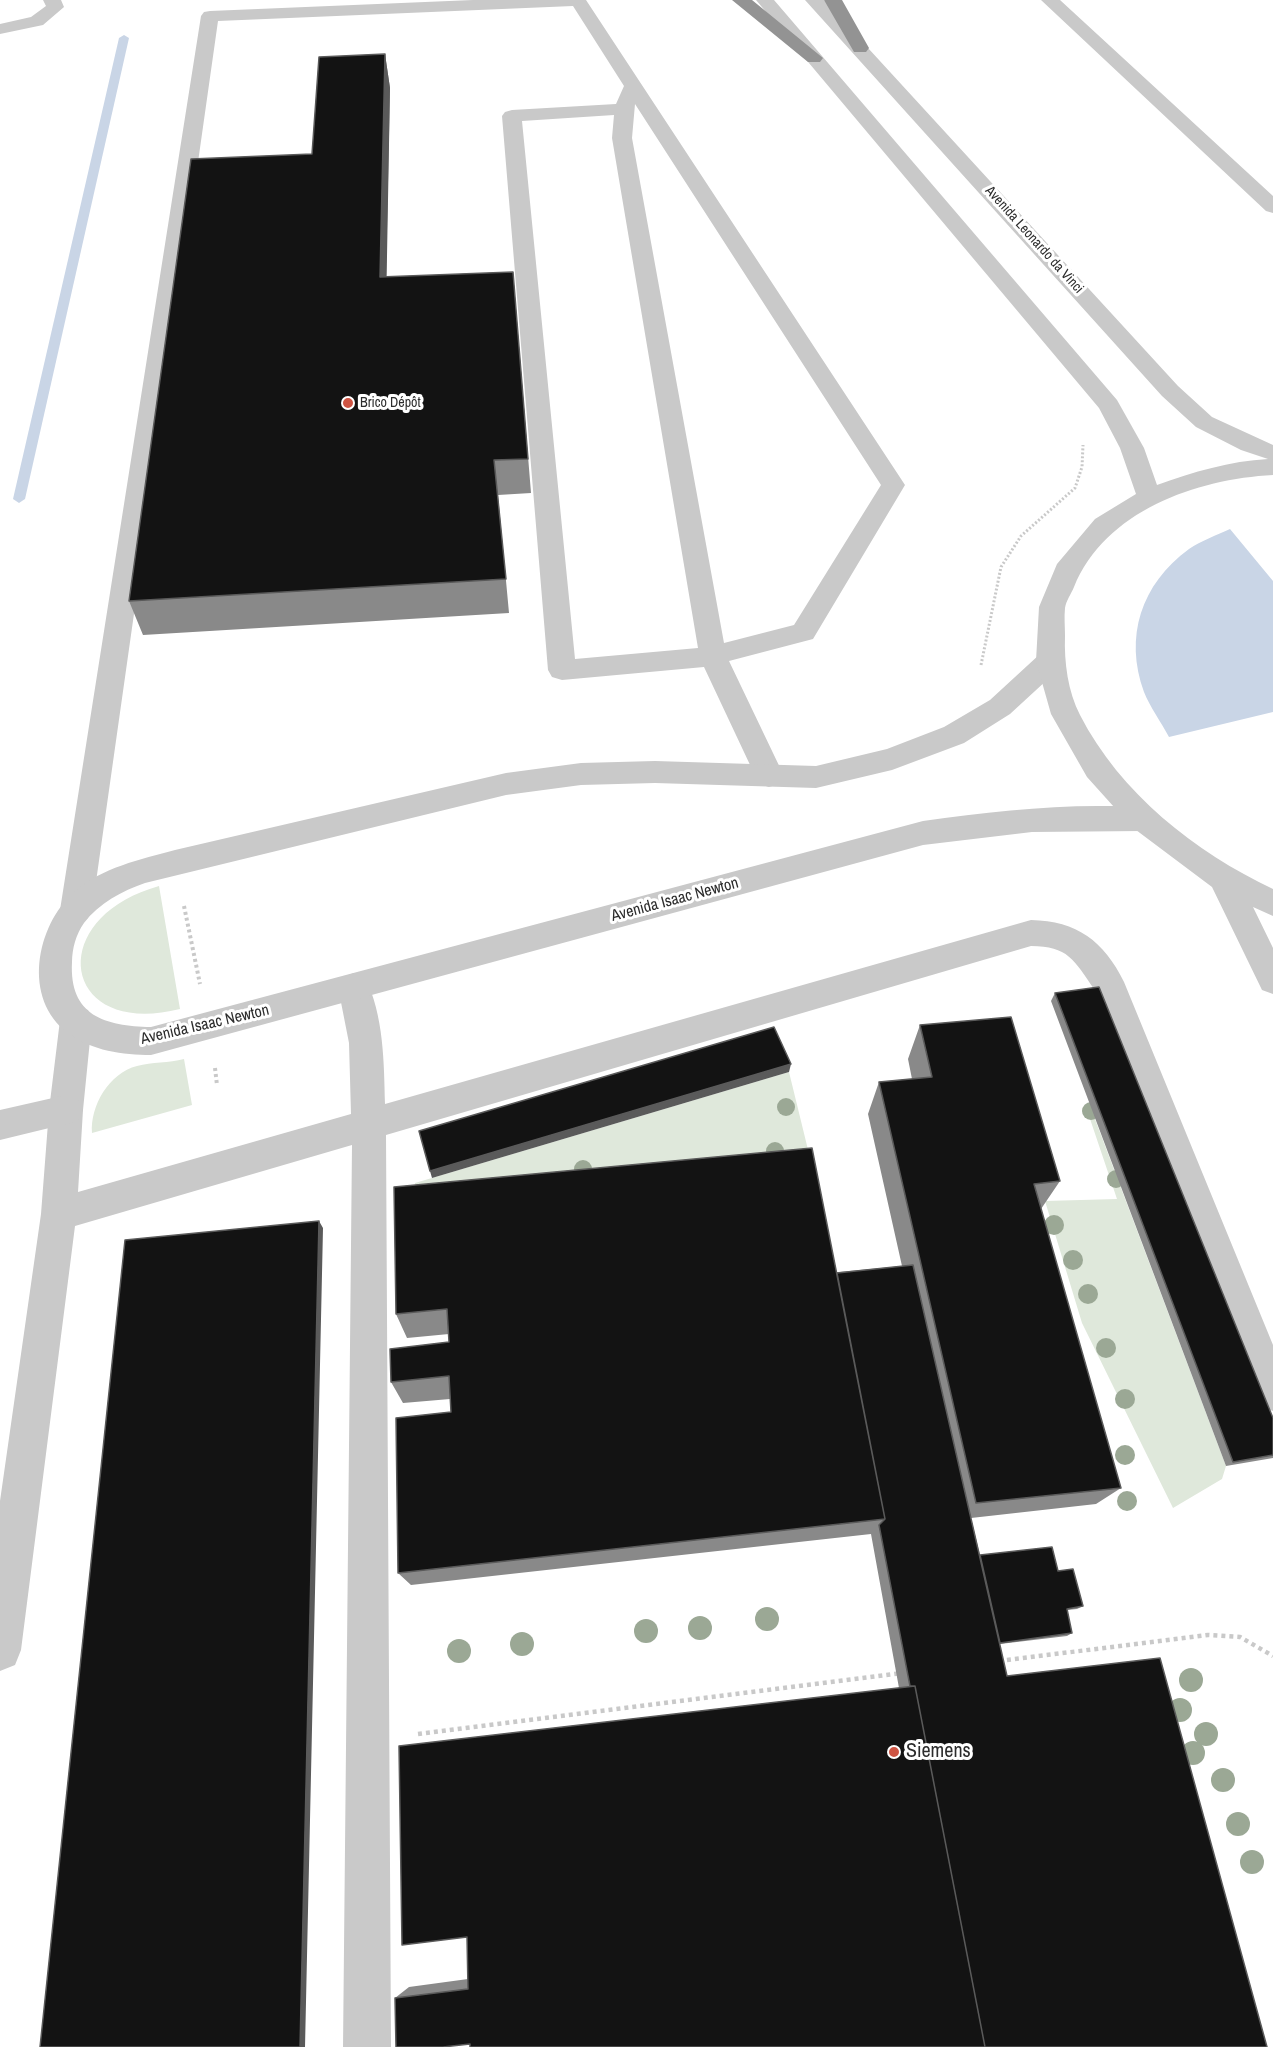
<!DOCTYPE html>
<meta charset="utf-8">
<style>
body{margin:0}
canvas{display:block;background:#fff}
</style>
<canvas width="1273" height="2047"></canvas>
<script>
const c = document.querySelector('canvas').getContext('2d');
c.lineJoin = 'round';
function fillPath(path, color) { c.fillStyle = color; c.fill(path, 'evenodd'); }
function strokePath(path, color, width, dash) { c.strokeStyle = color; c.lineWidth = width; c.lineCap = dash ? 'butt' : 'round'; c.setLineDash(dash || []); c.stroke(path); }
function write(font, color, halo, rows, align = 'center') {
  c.font = font + ' "Archivo Narrow",sans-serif'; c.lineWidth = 6; c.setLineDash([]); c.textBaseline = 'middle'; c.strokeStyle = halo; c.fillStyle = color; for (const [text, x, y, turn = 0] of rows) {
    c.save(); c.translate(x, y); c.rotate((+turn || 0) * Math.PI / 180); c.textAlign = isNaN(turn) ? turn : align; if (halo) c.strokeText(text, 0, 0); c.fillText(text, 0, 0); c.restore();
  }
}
const green = new Path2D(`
 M159,886L180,1009C61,1039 43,918 159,886Z
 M184,1059L192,1105L92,1133C90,1106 109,1073 137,1066C152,1062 169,1063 184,1059Z
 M789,1072L811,1162L414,1199L415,1183Z
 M1090,1106L1226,1466L1222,1479L1173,1508L1082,1323L1045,1201L1117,1199L1086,1107Z`);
const water = new Path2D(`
 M1230,529L1273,581V712L1169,737C1161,722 1150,707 1144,692C1124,637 1141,584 1189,549C1201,541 1217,535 1230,529Z`);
const stream = new Path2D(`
 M124,35L129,38L25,499L19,503L13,499L119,38Z`);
const pathFar2 = new Path2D(`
 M981,665L1001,567L1021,536L1075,488L1082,467L1083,445`);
const pathFar1 = new Path2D(`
 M184,906L200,984
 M215,1068L217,1085`);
const path = new Path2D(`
 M999,1661L1208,1635L1240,1637L1273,1656
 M418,1734L902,1673`);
const service = new Path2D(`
 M473,0H586L905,485L813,639L729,661L784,776L779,784L769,787L759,784L704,667L562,680L552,677L548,670L502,116L505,112L512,110L616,104L624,86L573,6L218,21L92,910L87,919L76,923L65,919L60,910L201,16L204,12L210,11ZM635,104L881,485L794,625L724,643L632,138ZM614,115L612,138L698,648L575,659L522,121Z
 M1041,0H1060L1273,196V213L1266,211Z
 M1031,920C1077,921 1104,941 1124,982L1273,1345V1411L1259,1406L1094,989C1074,960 1068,946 1031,946L386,1135L391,2047H343L352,1145L75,1226L21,1650L15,1665L0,1671V1501L41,1214L49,1110L60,1020L64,1010L76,1006L88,1010L92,1020L83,1110L78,1192L351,1114L349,1043L338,987L343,977L354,973L365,977C384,1016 384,1063 385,1104Z`);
const pedestrian = new Path2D(`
 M66,1095L78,1099L83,1110L78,1121L0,1140V1110Z`);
const minor = new Path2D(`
 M43,0H61L64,7L43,25L0,34V24L31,17L46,6Z
 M1050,651L1060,654L1064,661L1060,668L1010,714L964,743L892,770L816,788L655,783L581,785L506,795L145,883C122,891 99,903 84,923C76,934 72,949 72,962C69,1016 105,1026 151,1027L923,821C981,813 1040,806 1098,806C1117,806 1136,805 1154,811L1158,819L1154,827L1143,831L1032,832L923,845L151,1055C123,1055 92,1051 68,1033C22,999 36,926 74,892C101,868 141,859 175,850L506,773L581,763L655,761L816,766L887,749L944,727L990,700L1040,654Z`);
const tertiary = new Path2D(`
 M756,0H774L1117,400L1144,448L1157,485C1193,472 1230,461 1268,459L1241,450L1196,427L1162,396L805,0H824L1178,386L1212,417L1273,445V475C1196,479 1105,511 1074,587C1071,594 1066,601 1065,608C1064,617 1065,627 1065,636C1064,662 1068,692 1080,715C1120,793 1195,852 1273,889V916L1253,907L1273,948V994L1262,990L1212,887L1132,827L1087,777L1051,714L1036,661L1039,607L1057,564L1095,519L1136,494L1120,448L1099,408Z`);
const motorway = new Path2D(`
 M732,0H752L823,58L820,62H808Z
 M824,0H842L869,48L866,52H854Z`);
const trees = [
 [786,1107,9],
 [1091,1111,9],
 [775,1151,9],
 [583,1169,9],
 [1116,1179,9],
 [1054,1225,10],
 [1073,1260,10],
 [1088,1294,10],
 [1106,1348,10],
 [1125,1399,10],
 [1125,1455,10],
 [1127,1501,10],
 [767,1619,12],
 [700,1628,12],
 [646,1631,12],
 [522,1644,12],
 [459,1651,12],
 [1191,1680,12],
 [1180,1710,12],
 [1206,1734,12],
 [1193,1753,12],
 [1223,1780,12],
 [1238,1824,12],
 [1252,1862,12]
];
const wall = new Path2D(`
 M385,54L390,88L386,277L513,272L531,493L498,495L509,613L143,635L129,601L312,154Z
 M1055,993L1273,1418V1458L1226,1466L1051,1001Z
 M920,1025L1060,1181L1041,1209L1121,1488L1096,1504L971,1518L980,1555L1058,1571L1083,1606L1077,1609L1067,1610L1072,1633L1067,1636L1000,1644L470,2044L395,1998L409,1987L468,1979L899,1688L871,1534L411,1585L398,1573L451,1412L450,1399L403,1403L391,1382L449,1342V1334L407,1338L396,1314L902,1266L868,1114L879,1082L912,1079L908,1059Z`);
const shadedWall = new Path2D(`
 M385,54L390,88L386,312L380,277Z
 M791,1064L789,1072L432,1178L430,1171Z
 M319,1221L323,1228L305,2047H300Z`);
const building = new Path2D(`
 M385,54L380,277L513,272L528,459L494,460L506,579L129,601L191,159L312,154L319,57Z
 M1099,987L1273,1418V1455L1233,1462L1055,993Z
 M1011,1017L1060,1181L1034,1184L1121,1488L976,1503L879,1082L932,1077L920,1025Z
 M774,1027L791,1064L430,1171L419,1131Z
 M812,1148L885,1519L398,1573L396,1418L451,1412L449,1376L391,1382L390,1349L449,1342L447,1309L396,1314L394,1187Z
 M319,1221L300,2047H40L125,1240Z
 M913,1265L1007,1676L1160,1658L1267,2047H985L915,1686H910L879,1525L885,1519L837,1273Z
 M1052,1547L1058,1571L1073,1569L1083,1606L1067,1609L1072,1633L1000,1643L980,1555Z
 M915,1686L985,2047H470V2044L443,2047H396L395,1998L468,1989L467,1937L402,1945L399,1746Z`);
const markers = [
 [348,403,6,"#ce5443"],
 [894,1752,6,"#ce5443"]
];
const farStreetnames = [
 ["Avenida Leonardo da Vinci",1034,240,48]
];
const farPoinames = [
 ["Brico Dépôt",360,403]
];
const streetNames = [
 ["Avenida Isaac Newton",675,900,-15],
 ["Avenida Isaac Newton",205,1025,-13]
];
const nearPoinames = [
 ["Siemens",906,1752]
];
fillPath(green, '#dfe8db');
fillPath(water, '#c9d5e6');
fillPath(stream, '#c9d5e6');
strokePath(pathFar2, '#c9c9c9', 3, [2, 2]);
strokePath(pathFar1, '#c9c9c9', 4, [3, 3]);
strokePath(path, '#c9c9c9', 4.5, [4, 4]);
fillPath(service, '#c9c9c9');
fillPath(pedestrian, '#c9c9c9');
fillPath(minor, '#c9c9c9');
fillPath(tertiary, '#c9c9c9');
fillPath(motorway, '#939393');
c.fillStyle = '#9ba895';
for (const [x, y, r] of trees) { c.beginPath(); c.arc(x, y, r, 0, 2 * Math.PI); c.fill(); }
fillPath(wall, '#898989');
fillPath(shadedWall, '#5a5a5a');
fillPath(building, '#131313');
strokePath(building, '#5a5a5a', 1.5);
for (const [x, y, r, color] of markers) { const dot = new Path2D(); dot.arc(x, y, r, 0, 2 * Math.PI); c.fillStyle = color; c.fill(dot); strokePath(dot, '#fff', 2); }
write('14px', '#2c2c2c', '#fff', farStreetnames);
write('14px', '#2c2c2c', '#fff', farPoinames, 'left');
write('16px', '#2c2c2c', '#fff', streetNames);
write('20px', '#2c2c2c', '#fff', nearPoinames, 'left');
</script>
